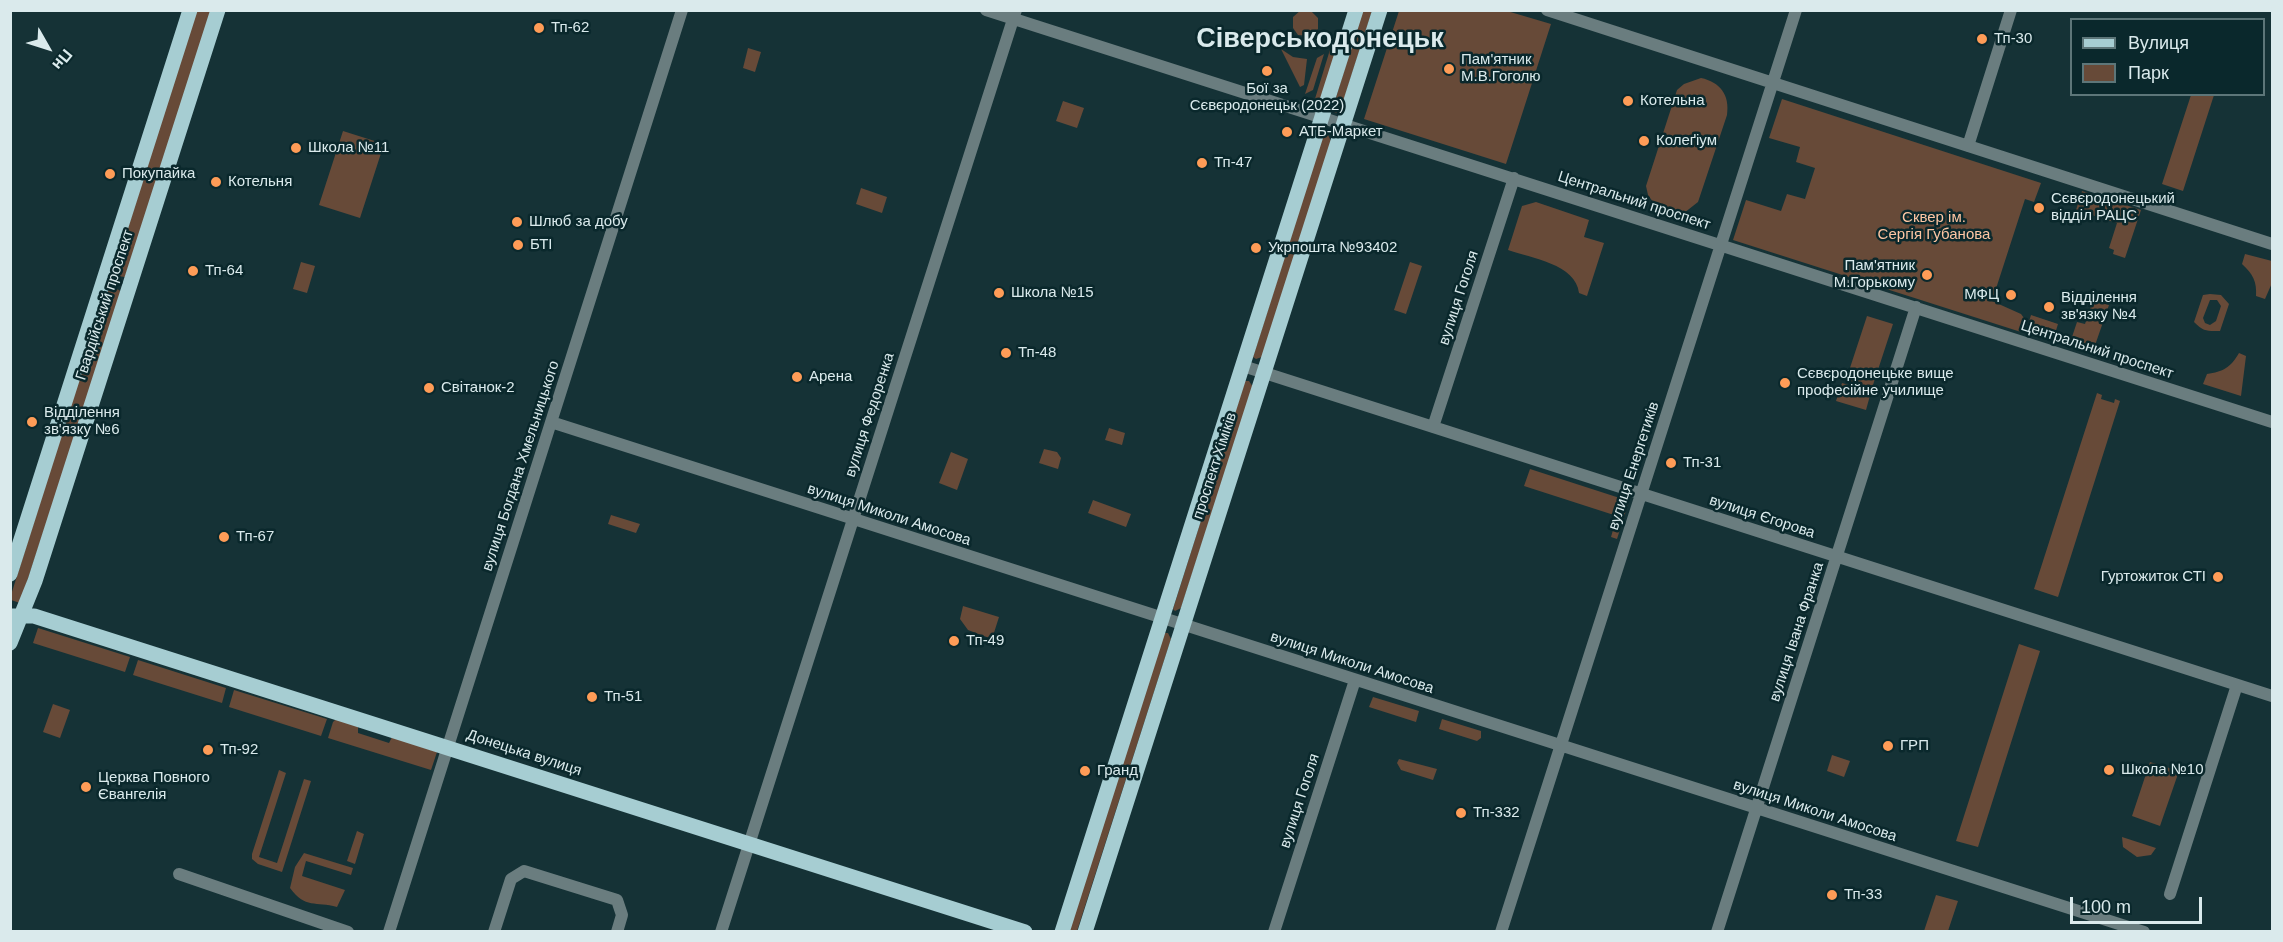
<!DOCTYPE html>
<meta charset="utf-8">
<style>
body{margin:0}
#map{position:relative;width:2283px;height:942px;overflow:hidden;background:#153236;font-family:Arial,sans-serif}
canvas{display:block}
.frame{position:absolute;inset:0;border:12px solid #daeaec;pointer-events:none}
.legend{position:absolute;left:2070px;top:18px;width:195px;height:78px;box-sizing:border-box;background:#0a282c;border:2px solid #5d7679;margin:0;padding:8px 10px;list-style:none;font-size:18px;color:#daeaec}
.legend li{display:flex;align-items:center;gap:12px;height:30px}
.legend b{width:30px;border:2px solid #5d7679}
.north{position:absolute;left:18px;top:18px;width:60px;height:60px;-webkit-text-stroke:4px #0a282c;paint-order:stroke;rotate:129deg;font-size:16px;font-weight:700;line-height:24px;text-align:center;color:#daeaec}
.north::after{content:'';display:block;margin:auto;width:21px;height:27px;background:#daeaec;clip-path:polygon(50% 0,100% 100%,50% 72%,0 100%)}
.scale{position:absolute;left:2070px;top:897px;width:132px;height:27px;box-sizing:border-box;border:3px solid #daeaec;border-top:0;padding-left:8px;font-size:18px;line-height:21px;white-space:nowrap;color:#daeaec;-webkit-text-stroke:4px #0a282c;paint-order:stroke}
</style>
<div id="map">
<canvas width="2283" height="942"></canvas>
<div class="frame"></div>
<ul class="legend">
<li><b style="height:8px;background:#a6cdd2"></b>Вулиця</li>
<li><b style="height:16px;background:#674a38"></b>Парк</li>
</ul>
<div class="north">Пн</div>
<div class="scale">100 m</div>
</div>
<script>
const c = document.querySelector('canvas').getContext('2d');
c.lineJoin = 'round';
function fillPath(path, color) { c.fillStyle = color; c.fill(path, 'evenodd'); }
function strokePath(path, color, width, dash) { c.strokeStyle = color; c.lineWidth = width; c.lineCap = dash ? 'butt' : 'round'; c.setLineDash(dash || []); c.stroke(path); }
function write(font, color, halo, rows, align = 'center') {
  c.font = font + ' Arial,sans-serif'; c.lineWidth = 5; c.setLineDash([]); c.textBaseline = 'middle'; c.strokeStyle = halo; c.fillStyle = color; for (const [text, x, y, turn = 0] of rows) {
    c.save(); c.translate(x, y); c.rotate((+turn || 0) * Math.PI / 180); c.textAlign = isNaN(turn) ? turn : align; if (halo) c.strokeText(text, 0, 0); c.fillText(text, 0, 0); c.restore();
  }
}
const green = new Path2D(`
 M1301,10L1311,11L1318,18V29L1309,36L1298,35L1293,28V17Z
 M196,11H213L125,277L117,276L114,272Z
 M1362,11H1372L1340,112L1336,113L1332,111Z
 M1399,11H1507L1551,24L1506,164L1364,119Z
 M1336,30L1343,32L1320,104L1314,102Z
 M748,48L761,52L755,72L743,68Z
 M1281,49L1293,57L1307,59L1304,85L1300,87Z
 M1324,54L1313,90L1305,94L1317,58Z
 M1701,78C1720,82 1730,95 1727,115L1698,202L1684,213H1666L1658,209L1648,195L1646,186L1677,90L1684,84Z
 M2191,95H2214L2183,191L2162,184Z
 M1782,99L2041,183L2034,202L2025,199L1992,301L2021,314L2024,318L2021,332L1733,240L1746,200L1781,211L1787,194L1805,199L1815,168L1796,162L1800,147L1769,138Z
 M1063,101L1084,108L1077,128L1056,121Z
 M343,131L384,144L360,218L319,205Z
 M1324,135H1328L1331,141L1262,357L1256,359L1253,357L1322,138Z
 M861,188L887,197L882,213L856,204Z
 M2082,191L2141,210L2125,258L2113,254L2114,250L2109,248L2117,223L2076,210Z
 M1536,202L1589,220L1584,237L1604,243L1587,296L1579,293C1576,264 1531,258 1508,250L1522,206Z
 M2245,254L2272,261V283L2265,299L2256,296C2257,282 2253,274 2242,264Z
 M301,262L315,266L307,293L293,289Z
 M1410,262L1422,266L1406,314L1394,310Z
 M111,287L119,290L122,293L20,603L11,600V595L107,290Z
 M2210,294L2221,295L2229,304L2220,331C2207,331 2204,332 2194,322L2203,295ZM2210,300H2217L2221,306L2216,321L2210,325L2205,323L2203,318Z
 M2093,300L2109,305L2093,351L2070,343L2077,322L2085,324Z
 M2031,315L2058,324L2053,340L2026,331Z
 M1867,316L1893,324L1872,388L1846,380Z
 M2239,353L2246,356L2241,396L2203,384L2207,374C2223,372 2231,367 2239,353Z
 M1245,381H1249L1253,387L1181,608L1175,611L1173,609Z
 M1842,383L1871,392L1866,410L1836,401Z
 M2097,393L2102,395L2101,399L2114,403L2115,399L2120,401L2058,597L2034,589Z
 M1109,428L1125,433L1122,445L1105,440Z
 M1044,449L1057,452L1061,458L1058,469L1039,463Z
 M951,452L968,459L957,490L939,483Z
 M1530,469L1629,501L1617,539L1611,537L1617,516L1524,486Z
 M1093,500L1131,514L1126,527L1088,513Z
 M611,515L640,524L636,533L608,524Z
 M963,606L999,617L992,639L968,630L960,619Z
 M38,628L130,657L125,672L33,643Z
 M1164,633H1168L1171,639L1077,931H1067Z
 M2019,644L2040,651L1978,847L1956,841Z
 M138,660L226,688L222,703L133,675Z
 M234,690L327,719L321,736L229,707Z
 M1373,697L1419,711L1416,722L1369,707Z
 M53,704L70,710L60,738L43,732Z
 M336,719L358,726V733L389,743L392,737L437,752L431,770L328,738L333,722Z
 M1442,719L1481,731V738L1477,741L1439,729Z
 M1832,755L1850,761L1844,777L1827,771Z
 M1399,759L1437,769L1433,780L1401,770L1397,763Z
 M2150,762L2179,771L2160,826L2132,816Z
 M279,770L286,773L259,857L277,863L304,779L311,781L282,872L258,864L252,859V854Z
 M357,831L364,834L355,864L347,861Z
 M2122,837L2156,848L2151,855L2137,857L2123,847Z
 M304,853L353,868L351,875L306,861L302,876L345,890L337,907C316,901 305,909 290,888L295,867Z
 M1936,895L1958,901L1948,931H1924Z`);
const minor = new Path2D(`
 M986,10L2272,422
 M1547,10L2272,244
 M1968,146L2011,10
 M1243,366L2272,696
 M551,422L2144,932
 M1433,427L1514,178
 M179,874L348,932
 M2170,894L2237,685
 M389,932L682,10
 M494,932L511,879L524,871L617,900L622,915L617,932
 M721,932L1016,10
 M1274,932L1355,680
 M1501,932L1796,10
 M1717,932L1916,307`);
const major = new Path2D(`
 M10,574L190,10
 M10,616H34L1025,932
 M10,643L35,581L218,10
 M1062,932L1356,10
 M1085,932L1380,10`);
const markers = [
 [539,28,6,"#fe9c57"],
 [1982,39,6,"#fe9c57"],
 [1449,69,6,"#fe9c57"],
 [1267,71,6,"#fe9c57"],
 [1628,101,6,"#fe9c57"],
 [1287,132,6,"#fe9c57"],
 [1644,141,6,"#fe9c57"],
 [296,148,6,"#fe9c57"],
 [1202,163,6,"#fe9c57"],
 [110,174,6,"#fe9c57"],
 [216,182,6,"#fe9c57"],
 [2039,208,6,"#fe9c57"],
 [517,222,6,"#fe9c57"],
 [518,245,6,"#fe9c57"],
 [1256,248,6,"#fe9c57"],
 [193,271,6,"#fe9c57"],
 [1927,275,6,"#fe9c57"],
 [999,293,6,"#fe9c57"],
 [2011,295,6,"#fe9c57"],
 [2049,307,6,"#fe9c57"],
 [1006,353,6,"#fe9c57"],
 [797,377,6,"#fe9c57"],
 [1785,383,6,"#fe9c57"],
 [429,388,6,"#fe9c57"],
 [32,422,6,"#fe9c57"],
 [1671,463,6,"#fe9c57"],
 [224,537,6,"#fe9c57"],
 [2218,577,6,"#fe9c57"],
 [954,641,6,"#fe9c57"],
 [592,697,6,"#fe9c57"],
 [1888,746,6,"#fe9c57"],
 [208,750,6,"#fe9c57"],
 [2109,770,6,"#fe9c57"],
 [1085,771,6,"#fe9c57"],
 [86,787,6,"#fe9c57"],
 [1461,813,6,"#fe9c57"],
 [1832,895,6,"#fe9c57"]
];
const poiNames = [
 ["Тп-62",551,28],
 ["Тп-30",1994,39],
 ["Пам'ятник",1461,60],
 ["М.В.Гоголю",1461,77],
 ["Бої за",1267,89,"center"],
 ["Сєвєродонецьк (2022)",1267,106,"center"],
 ["Котельна",1640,101],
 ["АТБ-Маркет",1299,132],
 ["Колеґіум",1656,141],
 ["Школа №11",308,148],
 ["Тп-47",1214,163],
 ["Покупайка",122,174],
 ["Котельня",228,182],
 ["Сєвєродонецький",2051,199],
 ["відділ РАЦС",2051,216],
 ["Шлюб за добу",529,222],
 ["БТІ",530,245],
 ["Укрпошта №93402",1268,248],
 ["Пам'ятник",1915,266,"right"],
 ["М.Горькому",1915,283,"right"],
 ["Тп-64",205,271],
 ["Школа №15",1011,293],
 ["МФЦ",1999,295,"right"],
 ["Відділення",2061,298],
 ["зв'язку №4",2061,315],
 ["Тп-48",1018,353],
 ["Сєвєродонецьке вище",1797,374],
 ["професійне училище",1797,391],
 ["Арена",809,377],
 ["Світанок-2",441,388],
 ["Відділення",44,413],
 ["зв'язку №6",44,430],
 ["Тп-31",1683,463],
 ["Тп-67",236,537],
 ["Гуртожиток СТІ",2206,577,"right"],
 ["Тп-49",966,641],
 ["Тп-51",604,697],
 ["ГРП",1900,746],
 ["Тп-92",220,750],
 ["Школа №10",2121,770],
 ["Гранд",1097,771],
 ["Церква Повного",98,778],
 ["Євангелія",98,795],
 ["Тп-332",1473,813],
 ["Тп-33",1844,895]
];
const streetNames = [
 ["Центральний проспект",1634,201,18],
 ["вулиця Гоголя",1459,298,-72],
 ["Гвардійський проспект",105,305,-72],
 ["Центральний проспект",2097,350,18],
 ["вулиця Федоренка",870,415,-72],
 ["вулиця Богдана Хмельницького",521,466,-72],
 ["проспект Хіміків",1215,466,-72],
 ["вулиця Енергетиків",1634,466,-72],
 ["вулиця Миколи Амосова",889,515,18],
 ["вулиця Єгорова",1762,517,18],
 ["вулиця Івана Франка",1797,632,-72],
 ["вулиця Миколи Амосова",1352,663,18],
 ["Донецька вулиця",524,753,18],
 ["вулиця Гоголя",1300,801,-72],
 ["вулиця Миколи Амосова",1815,811,18]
];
const parkNames = [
 ["Сквер ім.",1934,218],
 ["Сергія Губанова",1934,235]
];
const townNames = [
 ["Сіверськодонецьк",1320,40]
];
fillPath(green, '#674a38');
strokePath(minor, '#6a7d7f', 12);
strokePath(major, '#a6cdd2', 15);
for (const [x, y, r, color] of markers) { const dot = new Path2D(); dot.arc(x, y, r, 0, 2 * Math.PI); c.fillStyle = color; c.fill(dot); strokePath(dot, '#0a282c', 2); }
write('15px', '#daeaec', '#0a282c', poiNames, 'left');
write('15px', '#daeaec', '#0a282c', streetNames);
write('15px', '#fec6a3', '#0a282c', parkNames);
write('bold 27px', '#daeaec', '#0a282c', townNames);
</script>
